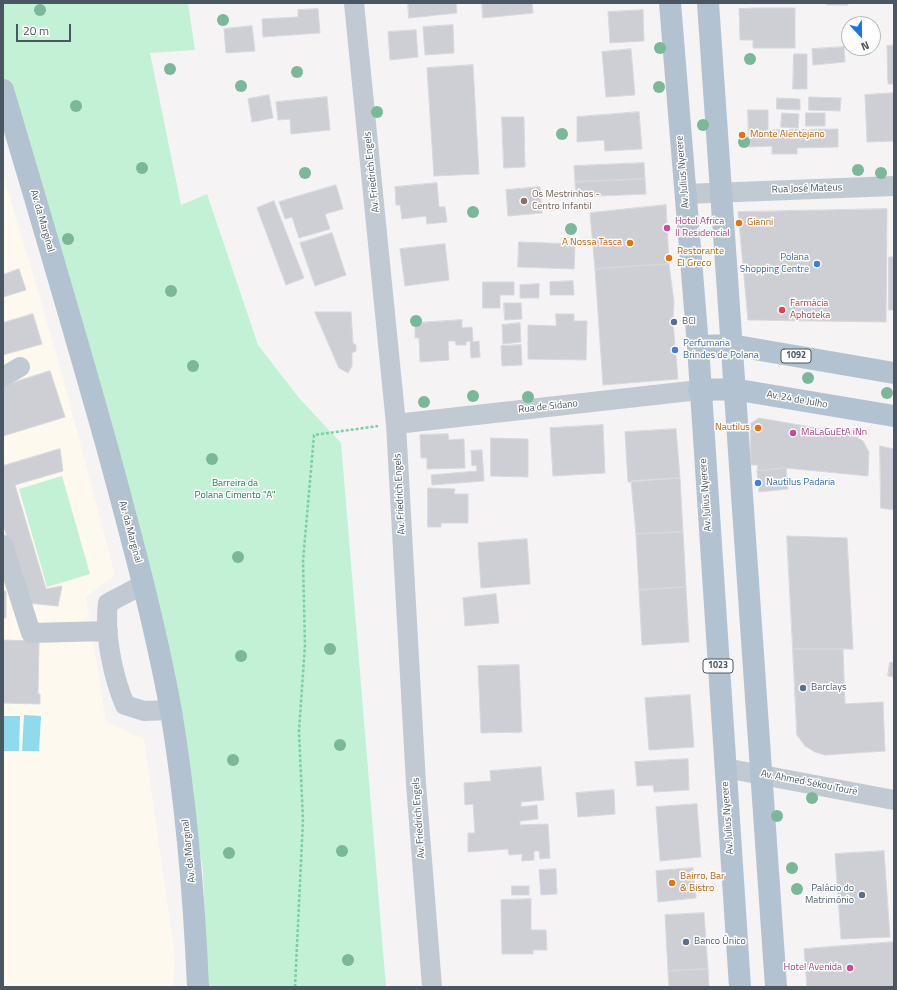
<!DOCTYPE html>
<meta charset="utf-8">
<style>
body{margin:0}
#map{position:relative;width:897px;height:990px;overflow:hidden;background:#f5f3f3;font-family:"Titillium Web",sans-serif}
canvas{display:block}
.frame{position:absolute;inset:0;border:4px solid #4a5661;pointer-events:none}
.north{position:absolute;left:841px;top:16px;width:40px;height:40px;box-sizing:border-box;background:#fff;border:1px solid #b7bbc0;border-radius:50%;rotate:158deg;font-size:11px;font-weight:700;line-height:16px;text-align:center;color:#4a5661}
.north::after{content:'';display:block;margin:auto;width:14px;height:18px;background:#1a73e8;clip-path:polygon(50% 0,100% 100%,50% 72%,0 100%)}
.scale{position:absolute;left:16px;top:24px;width:55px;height:18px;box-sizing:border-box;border:2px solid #4a5661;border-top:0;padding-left:5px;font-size:12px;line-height:14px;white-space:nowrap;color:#4a5661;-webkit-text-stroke:3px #fff;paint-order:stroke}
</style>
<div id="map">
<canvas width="897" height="990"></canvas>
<div class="frame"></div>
<div class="north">N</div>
<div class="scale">20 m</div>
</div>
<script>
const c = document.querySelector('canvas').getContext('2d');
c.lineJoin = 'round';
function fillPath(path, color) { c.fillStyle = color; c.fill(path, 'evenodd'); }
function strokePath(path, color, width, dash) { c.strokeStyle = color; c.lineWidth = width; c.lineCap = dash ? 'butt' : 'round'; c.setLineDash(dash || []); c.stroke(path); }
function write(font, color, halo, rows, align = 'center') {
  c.font = font + ' "Titillium Web",sans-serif'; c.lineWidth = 3; c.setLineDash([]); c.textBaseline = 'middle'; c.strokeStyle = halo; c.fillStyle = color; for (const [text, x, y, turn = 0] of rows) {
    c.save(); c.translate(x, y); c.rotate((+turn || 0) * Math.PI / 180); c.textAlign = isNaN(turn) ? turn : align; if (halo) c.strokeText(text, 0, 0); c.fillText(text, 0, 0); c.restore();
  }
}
const commercial = new Path2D(`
 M3,174L56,352L115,575L86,597L106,722L144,739L175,957L173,987H3Z`);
const green = new Path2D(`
 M3,3H188L195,50L150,53L181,205L207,194L258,345L299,398L341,443L386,987H207L203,870L166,646L3,78Z
 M62,476L90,574L47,587L19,489Z`);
const water = new Path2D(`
 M24,715L41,716L39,751H22Z
 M3,716H20L19,751H3Z`);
const building = new Path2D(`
 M408,3H456L457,13L409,18Z
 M482,3H532L533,13L483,18Z
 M827,3H848V5H827Z
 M754,8H795V48H753V40H740L739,9Z
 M318,9L320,33L263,37L262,19L298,17V10Z
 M643,10L644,41L610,43L608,12Z
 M453,25L454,53L425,55L423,27Z
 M252,26L255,51L226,53L224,29Z
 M416,30L418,57L390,60L388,32Z
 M894,45V84H888L887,46Z
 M844,47L845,62L813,65L812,49Z
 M631,49L635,95L606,97L602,52Z
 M794,54H807V89H793Z
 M473,65L479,174L434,176L427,68Z
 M894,93V141L867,142L865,95Z
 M269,95L273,118L252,122L248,99Z
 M327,97L330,130L291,134L290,119L278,120L276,102Z
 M809,97L841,98L840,111L809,110Z
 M777,98L800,99V110L777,109Z
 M748,110H768V130L838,129V147L797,148V154H772V146L749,147Z
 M639,112L642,149L605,151L604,140L577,142V117Z
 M782,113L799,114L798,128L781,127Z
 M806,113H825V126H806Z
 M502,117H524L525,167L504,168Z
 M644,163L645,179L575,182L574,166Z
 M645,179L646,194L576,197L575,182Z
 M437,183L439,207H445L447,222L427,224L426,216L402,219L400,205H396L395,187Z
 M336,185L343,209L325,214L330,229L299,238L292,217L285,219L279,202Z
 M540,187L542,213L508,216L506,190Z
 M274,201L304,278L286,285L257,208Z
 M666,205L669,264L595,269L590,213Z
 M887,209L886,322L748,320L738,212Z
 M332,233L346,275L315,286L300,243Z
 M519,242L575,244L574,269L518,267Z
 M445,244L449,280L405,286L400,249Z
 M889,257H894V310H889Z
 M669,264L674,302L673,322L678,379L603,385L595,269Z
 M19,269L26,290L3,297V275Z
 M573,281L574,295H550V282Z
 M483,282H514V295H500V308H483Z
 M539,284V298H520V285Z
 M504,303H521L522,319L505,320Z
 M315,312H351L353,343L356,345V351L352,353V366L348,373L339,368Z
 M33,314L42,344L3,355V323Z
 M556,314H574V321H587L586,360L528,359V325L556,326Z
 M462,320V328L472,327L473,342L479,341L480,357L471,358L470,341L466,342V345H456L455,341H448L449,360L420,362L419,338H415V323Z
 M520,323L521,342L503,344L502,325Z
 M521,345L522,365L502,366L501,346Z
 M50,371L65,417L3,436V386Z
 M759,418L851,434L863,441L869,452L868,476L786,468L757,471L758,465H751L750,424Z
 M603,425L605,473L553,476L550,428Z
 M676,429L680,478L628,482L625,432Z
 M448,434L449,440L464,439L465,468L427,469V458H421L420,435Z
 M491,438L528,439V477L491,476Z
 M880,446L894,449V510L881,508Z
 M60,449L63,471L15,485L46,589L62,586L58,606L27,603L3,524V466Z
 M482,450L484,481L432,485L431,475L477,471L476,465L472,466L471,451Z
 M786,468L788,489L759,492L757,471Z
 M680,478L683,532L636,534L631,481Z
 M428,488L455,489L454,494H468V523H441V527H428Z
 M683,532L686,587L639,590L636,534Z
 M787,536L847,538L853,649H793Z
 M527,539L530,584L481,588L478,543Z
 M686,587L689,642L642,645L639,590Z
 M3,591H6V618H3Z
 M496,594L499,623L465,626L463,598Z
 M3,640L39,641L38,694H40V704L3,703Z
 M793,649H843L845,704L883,702L885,751L825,755L815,752L805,746L797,735Z
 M890,662L894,663V677L888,676Z
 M519,665L522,732L481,733L478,666Z
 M690,695L694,747L649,750L645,698Z
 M688,759L689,790L654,792L653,785L637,786L635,762Z
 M541,767L544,800L521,802V807L537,805L538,819L520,821V825L548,824L550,858L540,859L539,851H534V860L522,861V854L509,855L508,849L468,852V833H475L473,804L465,805L464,783L491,781L490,771Z
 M614,790L615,814L578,817L576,793Z
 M697,804L701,857L660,861L656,807Z
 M884,851L890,937L841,939L835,854Z
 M693,868L696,898L658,902L656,871Z
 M556,869L557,894L541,895L539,870Z
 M512,886H529V895H512Z
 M531,899V930H546L547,950H533V954H502L501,900Z
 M704,913L708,969L668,971L665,915Z
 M894,942V987H807L804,949Z
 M708,969L709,987H669L668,971Z`);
const path = new Path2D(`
 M295,987L303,820L299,731L305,645L303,561L314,435L378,426`);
const minor = new Path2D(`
 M354,3L396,424L416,784L432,987
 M685,194L894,186
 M3,377L20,367
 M396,424L699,390
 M3,545L31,633L108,631
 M144,584L108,603C104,634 113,677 125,705L144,711L170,710
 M725,768L894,800`);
const major = new Path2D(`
 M670,3L698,346L740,987
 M708,3L776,987
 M3,90C39,211 75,332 109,454C132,539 155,624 171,711C186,802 194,894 198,987
 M698,346L731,345L894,373
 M699,390L733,389L894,416`);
const trees = [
 [40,10],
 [223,20],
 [660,48],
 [750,59],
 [170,69],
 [297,72],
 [241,86],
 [659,87],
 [76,106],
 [377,112],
 [703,125],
 [562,134],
 [744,142],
 [142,168],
 [858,170],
 [305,173],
 [881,173],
 [473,212],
 [571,229],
 [68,239],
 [171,291],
 [416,321],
 [193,366],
 [808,378],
 [887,393],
 [473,396],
 [528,397],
 [424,402],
 [212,459],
 [238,557],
 [330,649],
 [241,656],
 [340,745],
 [233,760],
 [812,798],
 [777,816],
 [342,851],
 [229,853],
 [792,868],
 [797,889],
 [348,960]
];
const markers = [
 [742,135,4,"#e8710a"],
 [524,201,4,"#8d6e63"],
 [739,223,4,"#e8710a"],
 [667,228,4,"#d1479c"],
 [630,243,4,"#e8710a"],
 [669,258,4,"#e8710a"],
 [817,264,4,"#3f7fe0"],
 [782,310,4,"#e0444e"],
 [674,322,4,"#5c6f8a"],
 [675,350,4,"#3f7fe0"],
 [758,428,4,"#e8710a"],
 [793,433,4,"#d1479c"],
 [758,483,4,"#3f7fe0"],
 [803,688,4,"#5c6f8a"],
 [672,883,4,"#e8710a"],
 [862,895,4,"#5c6f8a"],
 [686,942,4,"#5c6f8a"],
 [850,968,4,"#d1479c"]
];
const shields = [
 [796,356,30],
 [718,666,30]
];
const shieldNames = [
 ["1092",796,356],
 ["1023",718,666]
];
const foodNames = [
 ["Monte Alentejano",750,135],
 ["Gianni",747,223],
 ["A Nossa Tasca",622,243,"right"],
 ["Restorante",677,252],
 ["El Greco",677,264],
 ["Nautilus",750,428,"right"],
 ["Bairro, Bar",680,877],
 ["& Bistro",680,889]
];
const streetNames = [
 ["Av. Friedrich Engels",372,172,-96],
 ["Av. Julius Nyerere",683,172,-95],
 ["Rua José Mateus",807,189,-2],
 ["Av. da Marginal",42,221,74],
 ["Av. 24 de Julho",797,400,10],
 ["Rua de Sidano",548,407,-6],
 ["Av. Friedrich Engels",400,494,-93],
 ["Av. Julius Nyerere",706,495,-94],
 ["Av. da Marginal",130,532,75],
 ["Av. Ahmed Sékou Touré",809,783,11],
 ["Av. Friedrich Engels",419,818,-94],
 ["Av. Julius Nyerere",728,818,-94],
 ["Av. da Marginal",189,851,-96]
];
const educationNames = [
 ["Os Mestrinhos -",532,195],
 ["Centro Infantil",532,207]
];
const hotelNames = [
 ["Hotel Africa",675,222],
 ["II Residencial",675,234],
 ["MaLaGuEtA iNn",801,433],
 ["Hotel Avenida",842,968,"right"]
];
const shopNames = [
 ["Polana",809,258,"right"],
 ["Shopping Centre",809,270,"right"],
 ["Perfumaria",683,344],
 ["Brindes de Polana",683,356],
 ["Nautilus Padaria",766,483]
];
const healthNames = [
 ["Farmácia",790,304],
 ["Aphoteka",790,316]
];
const serviceNames = [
 ["BCI",682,322],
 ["Barclays",811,688],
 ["Palácio do",854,889,"right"],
 ["Matrimónio",854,901,"right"],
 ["Banco Único",694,942]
];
const parkNames = [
 ["Barreira da",235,484],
 ["Polana Cimento \"A\"",235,496]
];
fillPath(commercial, '#fdf9ef');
fillPath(green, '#c3f1d5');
fillPath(water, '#90daee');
fillPath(building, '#cdcfd5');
strokePath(building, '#d7d9de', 1);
strokePath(path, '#7ad0a6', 2.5, [3, 2]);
strokePath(minor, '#c1cad2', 20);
strokePath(major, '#b3c2d1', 22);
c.fillStyle = '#7bb799';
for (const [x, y] of trees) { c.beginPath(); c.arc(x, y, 6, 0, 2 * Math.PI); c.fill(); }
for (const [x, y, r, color] of markers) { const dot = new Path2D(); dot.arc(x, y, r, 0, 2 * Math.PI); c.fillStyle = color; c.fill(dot); strokePath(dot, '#fff', 1.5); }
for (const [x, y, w] of shields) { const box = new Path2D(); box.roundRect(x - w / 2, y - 7, w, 14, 3); c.fillStyle = '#fff'; c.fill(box); strokePath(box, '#4a5661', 1); }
write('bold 9px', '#4a5661', null, shieldNames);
write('10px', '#c56008', '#fff', foodNames, 'left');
write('10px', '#4a5661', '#fff', streetNames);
write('10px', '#785e54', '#fff', educationNames, 'left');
write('10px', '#b23c85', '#fff', hotelNames, 'left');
write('10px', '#366cbe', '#fff', shopNames, 'left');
write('10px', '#be3a42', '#fff', healthNames, 'left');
write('10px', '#4e5e75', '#fff', serviceNames, 'left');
write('10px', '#17864f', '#fff', parkNames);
</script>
